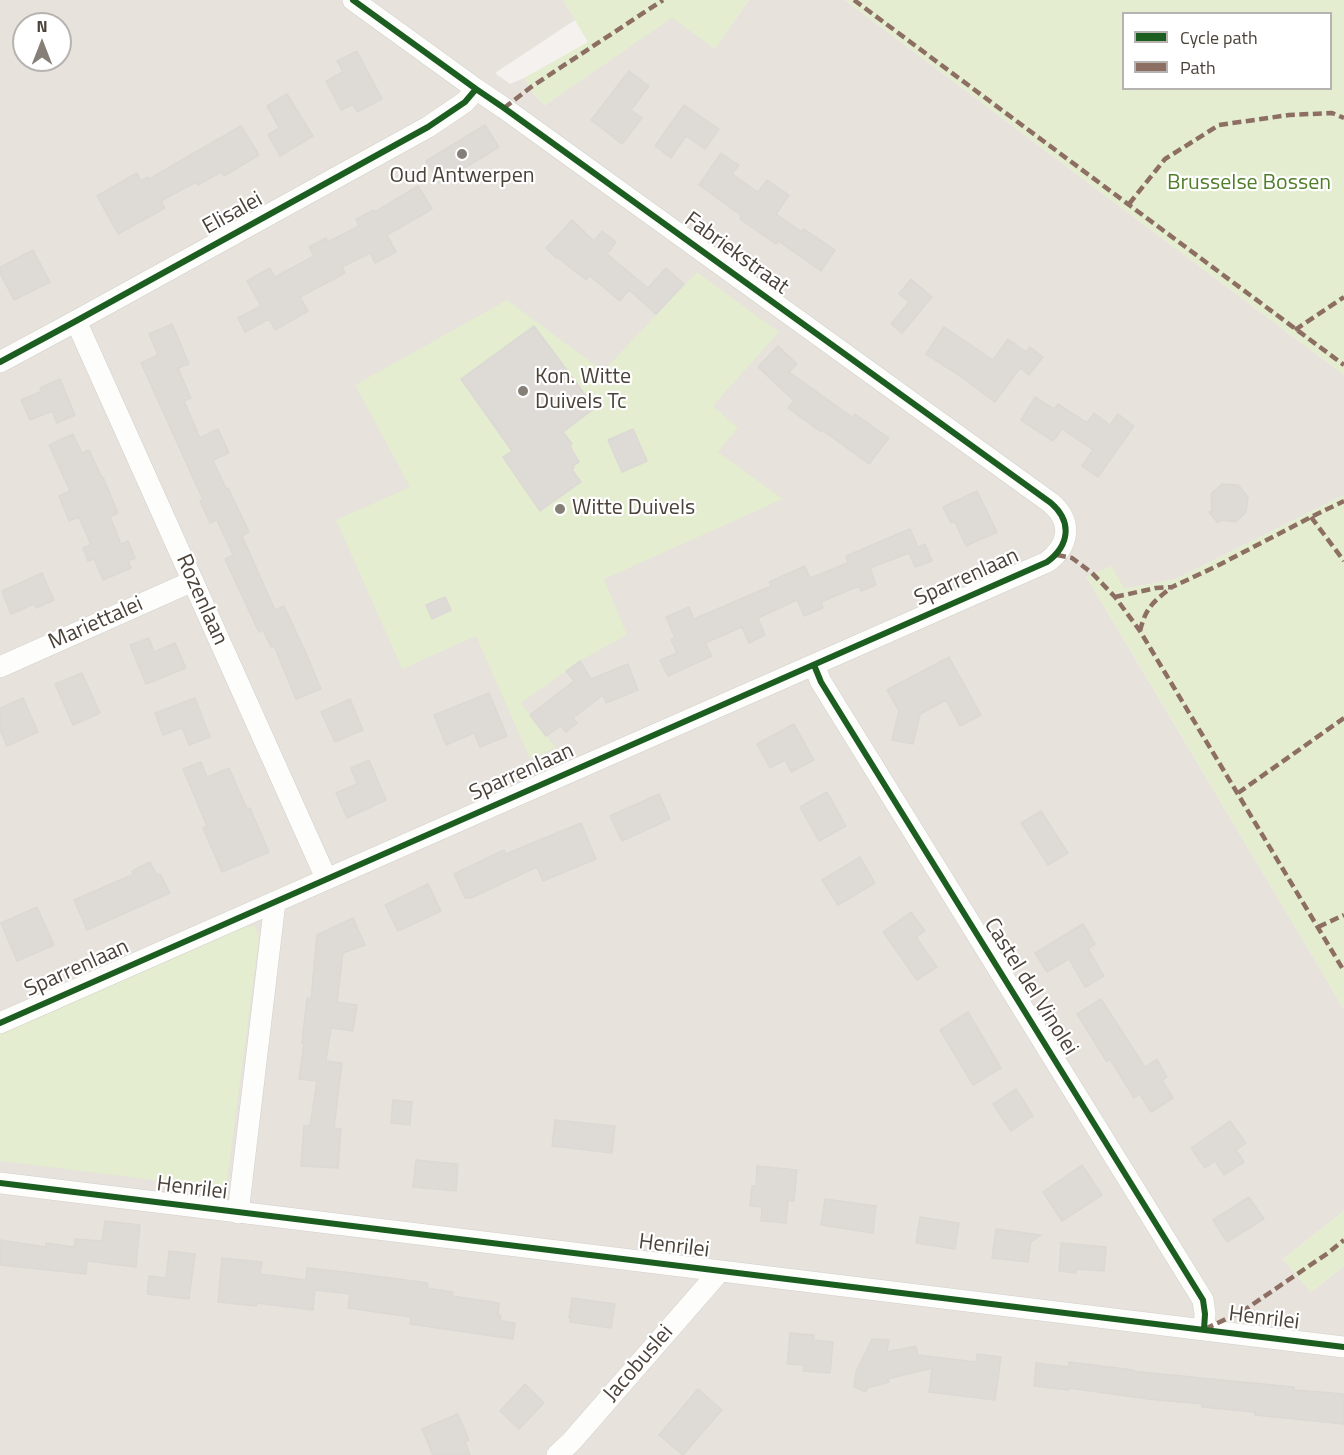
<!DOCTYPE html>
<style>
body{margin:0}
#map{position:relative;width:1344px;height:1455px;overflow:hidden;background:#f4f1ee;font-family:"Titillium Web",sans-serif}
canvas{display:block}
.legend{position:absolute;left:1122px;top:12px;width:210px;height:78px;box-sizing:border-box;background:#fff;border:2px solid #b7b3b0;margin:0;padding:8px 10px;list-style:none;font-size:18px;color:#4b4239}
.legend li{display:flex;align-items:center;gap:12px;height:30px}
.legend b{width:30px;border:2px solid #b7b3b0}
.north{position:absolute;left:12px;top:12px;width:60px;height:60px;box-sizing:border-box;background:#fff;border:2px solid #b7b3b0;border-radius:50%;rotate:0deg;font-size:16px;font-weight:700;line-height:24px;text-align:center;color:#4b4239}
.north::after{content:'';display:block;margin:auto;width:21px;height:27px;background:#867f78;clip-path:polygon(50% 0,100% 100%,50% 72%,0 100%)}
</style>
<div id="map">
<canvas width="1344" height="1455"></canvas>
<ul class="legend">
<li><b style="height:8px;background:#1b5e20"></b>Cycle path</li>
<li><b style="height:8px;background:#8d6e63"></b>Path</li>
</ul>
<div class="north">N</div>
</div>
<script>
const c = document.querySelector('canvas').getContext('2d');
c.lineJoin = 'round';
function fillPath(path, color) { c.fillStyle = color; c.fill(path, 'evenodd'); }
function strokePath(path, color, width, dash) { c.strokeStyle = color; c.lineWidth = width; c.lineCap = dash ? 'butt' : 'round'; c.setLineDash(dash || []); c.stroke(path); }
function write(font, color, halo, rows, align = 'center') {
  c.font = font + ' "Titillium Web",sans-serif'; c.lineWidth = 4.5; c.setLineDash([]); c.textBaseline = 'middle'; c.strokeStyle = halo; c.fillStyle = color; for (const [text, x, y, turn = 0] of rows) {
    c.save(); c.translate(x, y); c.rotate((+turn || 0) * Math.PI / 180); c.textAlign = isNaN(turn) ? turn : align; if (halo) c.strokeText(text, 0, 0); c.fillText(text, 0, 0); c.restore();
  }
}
const residential = new Path2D(`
 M0,0H563L575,20L495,73L510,84L524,78L534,94L545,105L672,17L715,48L749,0H845L1344,375V495L1176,579L1125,589L1086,576L1344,1009V1211L1283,1259L1311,1292L1344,1266V1455H0ZM24,24H60V60H24Z`);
const green = new Path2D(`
 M563,0H749L715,49L672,18L545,105L534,94L524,78L588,42Z
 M845,0H1344V375ZM1124,14H1330V88H1124Z
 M697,272L779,332L713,406L738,428L718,452L783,499L604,579L627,635L583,659L521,703L556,748L530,759L476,636L402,669L336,520L410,487L355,385L507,300L603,371Z
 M1344,495V1009L1086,576L1111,566L1125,589L1176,579Z
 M255,926L259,937L226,1189L0,1161V1034L243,927Z
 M1344,1211V1266L1311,1292L1283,1259Z`);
const building = new Path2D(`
 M357,51L382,99L357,112L353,104L341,110L326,81L343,72L337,61Z
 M629,71L649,86L631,110L642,118L622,144L591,120Z
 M287,94L313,136L280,156L268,135L279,128L267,106Z
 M684,105L719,129L705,149L686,136L671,158L655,146Z
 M485,125L499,147L440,183L426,161Z
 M241,126L259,155L224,176L221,172L198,185L196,182L161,201L165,208L118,234L97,196L137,173L141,181L148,177L149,179Z
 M721,153L739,165L732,174L758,192L767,180L789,195L776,214L802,232L804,229L835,250L821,271L778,241L776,244L740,219L742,216L699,185Z
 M418,186L432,209L387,235L396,252L375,263L370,253L342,267L345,273L300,297L308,311L275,330L269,319L245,332L238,318L261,306L247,281L270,268L275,277L314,256L309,247L326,238L328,242L359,226L356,219L374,210L375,212Z
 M572,220L594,241L602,231L616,242L607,254L648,288L666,268L684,284L656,314L629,290L620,301L590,276L586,280L557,257L556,258L546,248Z
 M33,250L50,282L14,300L0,273V267Z
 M911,279L932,297L902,333L891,324L909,302L899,294Z
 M172,324L189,364L178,368L191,398L184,401L200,438L218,429L229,453L213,460L226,489L228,488L249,532L242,536L275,610L284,606L306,653L321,689L296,699L274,646L271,647L263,630L259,632L250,613L225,559L233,555L217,520L210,523L200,501L203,500L141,363L158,355L149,334Z
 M534,326L595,408L563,432L572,444L570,446L579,462L573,466L574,468L572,470L581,482L540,511L503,457L512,451L461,379Z
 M944,327L993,360L1008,339L1026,352L1030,347L1043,357L1029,375L1020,368L995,402L960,376L926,354Z
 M778,346L797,364L789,372L852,417L855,414L889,438L869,464L822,430L821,432L788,408L794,401L758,367Z
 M60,379L75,415L57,423L52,411L30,420L21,400L42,391L40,388Z
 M1035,397L1054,409L1058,404L1087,423L1094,413L1110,425L1118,414L1134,426L1098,477L1082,466L1093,450L1062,429L1053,441L1021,420Z
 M633,429L647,461L622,472L608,440Z
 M73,434L82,453L89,450L102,478L103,477L118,513L110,517L121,544L128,541L135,558L128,561L131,568L103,580L94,559L88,561L83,548L91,545L79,517L69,521L59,496L70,491L49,445Z
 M1222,484L1238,485L1248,497L1246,512L1236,522L1222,520L1218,523L1209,512L1212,510L1211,494Z
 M977,491L997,532L966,546L955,522L951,523L943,507Z
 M910,529L918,547L925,544L932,561L915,567L909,553L870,568L876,585L861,591L859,586L821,602L823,608L804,616L797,600L758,618L765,635L749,643L742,627L705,643L712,656L668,676L660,660L677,653L671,640L675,638L666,617L689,607L694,619L771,586L769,582L805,566L810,578L848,563L846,556Z
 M42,573L54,600L36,608L34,604L11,614L2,591Z
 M445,597L451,610L432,619L426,605Z
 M149,638L154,652L175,643L186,668L146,684L130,645Z
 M949,657L981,715L960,726L946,700L920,714L913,744L892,740L899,711L887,690Z
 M580,661L591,679L628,664L638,690L606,703L603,695L573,718L577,723L566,732L561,726L546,736L530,715L574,681L566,671Z
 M82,673L100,713L73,725L55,684Z
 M489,693L507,736L480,747L474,733L446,745L434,715Z
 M23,698L38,732L7,746L0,730V708Z
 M195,698L210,737L189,745L182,728L163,735L155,713Z
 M350,699L363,730L335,742L321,712Z
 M794,724L814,760L791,772L785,760L770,768L757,744Z
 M369,760L386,800L347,818L336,793L357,784L351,768Z
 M201,762L207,777L229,768L247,809L250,808L269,852L222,872L203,828L207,826L183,769Z
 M827,792L846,826L819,841L800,807Z
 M659,794L670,819L622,841L610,816Z
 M1041,811L1068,853L1048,865L1021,823Z
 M581,823L596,859L543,881L537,867L471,898H465L454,874L504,850L506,854Z
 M860,857L875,883L838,905L822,880Z
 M150,862L157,875L160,874L170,893L87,930L74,900L134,874L132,871Z
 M428,884L441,911L398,931L385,905Z
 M37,907L54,945L17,961L1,923Z
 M911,912L925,931L916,937L937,967L917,980L883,932Z
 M353,918L365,945L343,953L337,1002L357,1005L353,1031L331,1028L326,1061L342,1063L334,1128L341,1129L338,1168L301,1166L304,1126H310L317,1081L299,1079L304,1043H302L307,998L311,999L317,935Z
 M1083,924L1095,944L1088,949L1104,976L1085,987L1069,959L1047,972L1035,953Z
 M1101,999L1145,1067L1157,1059L1167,1077L1162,1080L1173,1098L1151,1112L1140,1094L1134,1098L1110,1059L1107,1062L1077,1014Z
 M968,1012L1001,1068L973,1085L940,1030Z
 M1016,1089L1033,1116L1011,1131L993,1104Z
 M393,1100L412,1102L410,1125L391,1123Z
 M555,1120L615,1126L612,1153L552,1146Z
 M1230,1121L1246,1143L1236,1150L1244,1162L1224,1175L1215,1161L1205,1168L1191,1148Z
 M416,1160L458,1164L456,1191L413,1187Z
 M1082,1165L1102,1195L1062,1221L1043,1192Z
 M757,1166L797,1170L794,1201L788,1200L786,1223L761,1221L762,1207L750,1206L752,1186H756Z
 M1249,1197L1264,1219L1227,1242L1213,1220Z
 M825,1199L876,1206L873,1233L821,1225Z
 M920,1217L959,1223L955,1249L916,1243Z
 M105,1221L140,1225L136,1267L87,1261L86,1274L0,1265V1240L46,1247V1243L74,1247L75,1239L102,1241Z
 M996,1229L1041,1235L1031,1242L1028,1262L992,1258Z
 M1061,1243L1106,1247L1104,1271L1076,1269V1273L1059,1271Z
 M169,1251L195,1254L189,1299L147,1294L149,1276L166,1278Z
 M222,1258L262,1262L260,1274L306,1280L307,1268L353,1273L428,1283L427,1288L453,1292L452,1296L499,1303L498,1315L501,1316L500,1321L515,1323L513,1339L410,1324L411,1317L348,1308L350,1294L315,1290L313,1310L257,1303L256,1306L218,1302Z
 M572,1298L615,1304L611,1328L570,1322L571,1318H569Z
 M790,1333L814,1335L813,1340L833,1342L830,1373L803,1371L804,1365L787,1364Z
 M872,1339L889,1340L887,1352L916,1346L918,1355L976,1362L977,1354L1001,1357L995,1400L929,1392L932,1368L888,1379L889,1382L867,1388L866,1392L854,1387L856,1372Z
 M1069,1362L1133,1370L1132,1371L1242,1382L1294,1387V1390L1344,1394V1424L1255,1415V1412L1202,1407V1404L1148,1399L1069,1388V1390L1034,1386L1036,1363L1069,1367Z
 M525,1384L544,1403L519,1429L500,1411Z
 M698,1389L722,1410L683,1455L659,1435Z
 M458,1414L469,1440L465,1442L470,1455H433L422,1429Z`);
const minor = new Path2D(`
 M76,321L326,878
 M0,362L76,321L428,127L465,102L476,89
 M814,665L821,682L1203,1300L1205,1314L1204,1330
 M0,667L193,581
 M0,1023L1047,562C1069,546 1073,522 1051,503L504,108L476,89L353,0
 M0,1183L1344,1347
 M238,1213L275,902
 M557,1455L571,1442L720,1271`);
const quiet = new Path2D(`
 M854,0L1344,365
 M504,108L531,87L663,0
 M1129,204L1165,159L1219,125L1289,115L1332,113L1344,118
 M1295,330L1344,297
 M1311,517L1344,561
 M1057,555L1072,558L1092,573L1115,597L1140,631L1344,971
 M1115,597L1156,588L1172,587L1215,567L1311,517L1344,501
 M1140,631C1146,607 1153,602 1172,587
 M1238,793L1344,718
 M1318,927L1344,915
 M1205,1329L1243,1311L1328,1253L1344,1240`);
const cycleway = new Path2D(`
 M0,362L76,321L428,127L465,102L476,89
 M814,665L821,682L1203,1300L1205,1314L1204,1330
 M0,1023L1047,562C1069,546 1073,522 1051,503L504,108L476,89L353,0
 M0,1183L1344,1347`);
const markers = [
 [462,154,6,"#867f78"],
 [523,391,6,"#867f78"],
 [560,509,6,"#867f78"]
];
const poiNames = [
 ["Oud Antwerpen",462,177,"center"],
 ["Kon. Witte",535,378],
 ["Duivels Tc",535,403],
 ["Witte Duivels",572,509]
];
const parkNames = [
 ["Brusselse Bossen",1249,184]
];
const streetNames = [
 ["Elisalei",233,214,-29],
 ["Fabriekstraat",736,254,36],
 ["Sparrenlaan",967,578,-24],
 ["Rozenlaan",201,600,66],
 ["Mariettalei",96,624,-24],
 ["Sparrenlaan",522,773,-24],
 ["Sparrenlaan",77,969,-24],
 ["Castel del Vinolei",1030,987,58],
 ["Henrilei",192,1189,7],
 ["Henrilei",674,1247,7],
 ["Henrilei",1264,1319,7],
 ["Jacobuslei",639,1364,-49]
];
fillPath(residential, '#e7e2dc');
fillPath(green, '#e4edcf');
fillPath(building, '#dedad6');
strokePath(building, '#dcd8d4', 1.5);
strokePath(minor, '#d2cfcb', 22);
strokePath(minor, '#fdfdfc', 21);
strokePath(quiet, '#8d6e63', 4.5, [9, 4.5]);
strokePath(cycleway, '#1b5e20', 6);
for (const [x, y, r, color] of markers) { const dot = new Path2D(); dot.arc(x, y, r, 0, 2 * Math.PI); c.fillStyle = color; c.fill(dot); strokePath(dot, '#fff', 2); }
write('22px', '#4b4239', '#fff', poiNames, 'left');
write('22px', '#517e2b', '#fff', parkNames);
write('22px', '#4b4239', '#fff', streetNames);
</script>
